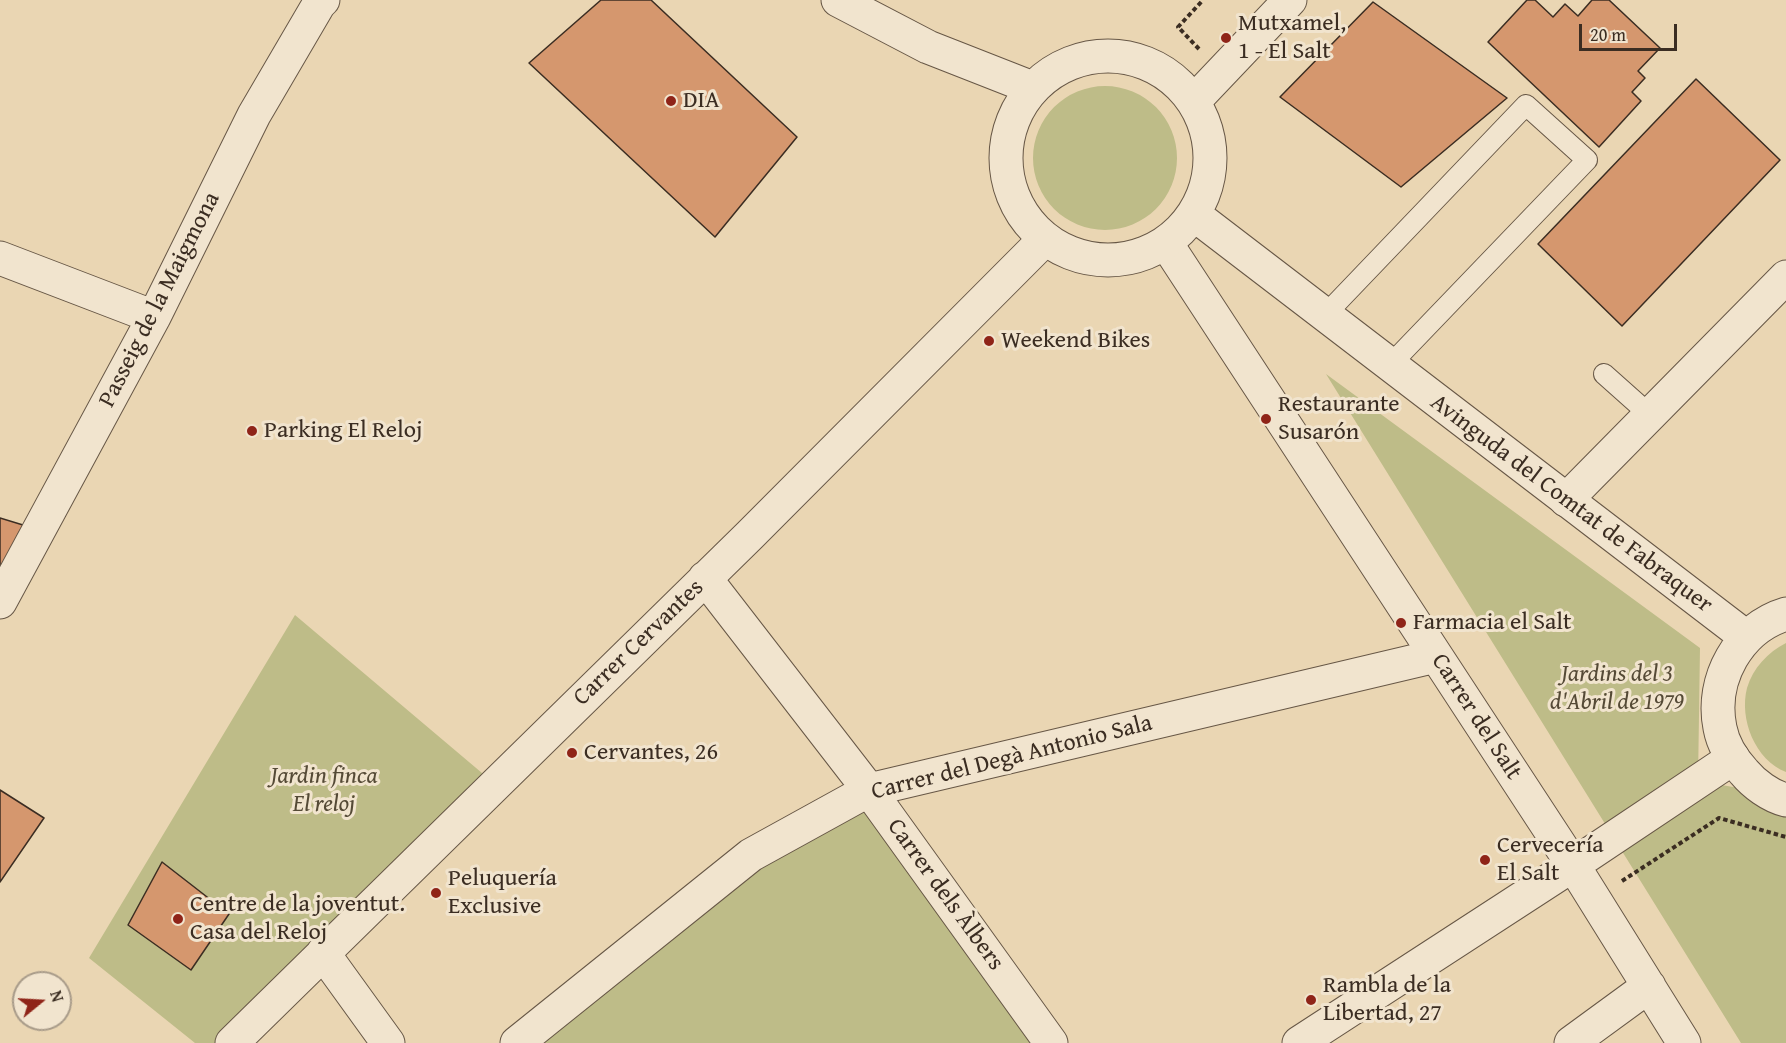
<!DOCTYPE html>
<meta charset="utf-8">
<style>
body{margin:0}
#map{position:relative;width:1786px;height:1043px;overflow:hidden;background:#ead6b3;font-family:"Gentium Book Plus",serif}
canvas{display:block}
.north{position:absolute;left:12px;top:971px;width:60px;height:60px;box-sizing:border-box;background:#f1e4ce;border:2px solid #a89b89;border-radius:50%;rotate:72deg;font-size:16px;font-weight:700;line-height:24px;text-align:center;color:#3b2d22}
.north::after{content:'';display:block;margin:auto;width:21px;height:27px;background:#8f2418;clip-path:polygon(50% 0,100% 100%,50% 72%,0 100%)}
.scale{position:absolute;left:1579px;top:24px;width:98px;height:27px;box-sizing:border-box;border:3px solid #3b2d22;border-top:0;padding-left:8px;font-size:18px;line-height:21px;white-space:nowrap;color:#3b2d22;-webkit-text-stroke:4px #f1e4ce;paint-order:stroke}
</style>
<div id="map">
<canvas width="1786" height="1043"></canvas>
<div class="north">N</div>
<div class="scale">20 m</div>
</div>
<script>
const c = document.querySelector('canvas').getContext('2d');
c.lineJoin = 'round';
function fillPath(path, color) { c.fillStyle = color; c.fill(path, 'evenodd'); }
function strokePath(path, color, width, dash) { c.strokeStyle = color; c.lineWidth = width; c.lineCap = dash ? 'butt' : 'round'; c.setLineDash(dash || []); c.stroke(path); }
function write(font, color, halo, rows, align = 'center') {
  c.font = font + ' "Gentium Book Plus",serif'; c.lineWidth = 6; c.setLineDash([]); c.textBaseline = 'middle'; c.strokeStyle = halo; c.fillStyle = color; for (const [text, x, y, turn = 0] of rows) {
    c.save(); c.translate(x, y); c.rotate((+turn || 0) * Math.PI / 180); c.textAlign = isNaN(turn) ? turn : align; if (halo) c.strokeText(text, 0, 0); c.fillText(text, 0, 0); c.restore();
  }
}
const green = new Path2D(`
 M1033 158a72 72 0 1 1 144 0a72 72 0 1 1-144 0Z
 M1326,374L1700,648L1698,781L1786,796V1043H1741Z
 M295,615L495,784L232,1043H195L89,958Z
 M1786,643V772C1755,760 1739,719 1747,688C1753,668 1768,652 1786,643Z
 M869,790L1051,1043H517Z`);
const building = new Path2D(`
 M601,0H651L797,137L715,237L529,63Z
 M1527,0H1535L1553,17L1565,4L1578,16L1592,0H1609L1660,48L1638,71L1645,78L1632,92L1641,101L1599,147L1488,42Z
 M1373,2L1507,98L1401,187L1280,97Z
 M1696,79L1780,160L1622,326L1538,244Z
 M0,518L23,525L0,569Z
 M0,790L44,818L0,882Z
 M162,862L229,914L191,970L128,925Z`);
const path = new Path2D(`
 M1199,49L1178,27L1203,0
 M1622,881L1719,818L1786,837`);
const service = new Path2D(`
 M1325,315L1526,105L1587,160L1390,365
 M1604,374L1650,415`);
const minor = new Path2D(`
 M1166,243L1573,865L1684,1043
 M0,258L154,317
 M1566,500L1786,277
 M705,578L869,790L1051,1043
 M0,602L154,317L254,115L319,4L323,0
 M323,953L388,1043
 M232,1043L750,535L1044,240
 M517,1043L751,855L869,790L1436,656
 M1299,1043L1573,865L1733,758
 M1571,1043L1649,986`);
const tertiary = new Path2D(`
 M838,0L928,47L1030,87
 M1006 158a102 102 0 1 1 204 0a102 102 0 1 1-204 0Z
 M1194,101L1290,0
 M1196,216L1746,637
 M1786,614C1739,628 1710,679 1720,728C1723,744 1733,760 1744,772C1754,784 1770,796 1786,800`);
const markers = [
 [1226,38,6,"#8f2418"],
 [671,101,6,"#8f2418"],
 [989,341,6,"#8f2418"],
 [1266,419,6,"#8f2418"],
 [252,431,6,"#8f2418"],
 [1401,623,6,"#8f2418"],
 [572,753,6,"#8f2418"],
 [1485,860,6,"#8f2418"],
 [436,893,6,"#8f2418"],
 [178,919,6,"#8f2418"],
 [1311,1000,6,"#8f2418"]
];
const poiNames = [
 ["Mutxamel,",1238,24],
 ["1 - El Salt",1238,52],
 ["DIA",683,101],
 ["Weekend Bikes",1001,341],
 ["Restaurante",1278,405],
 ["Susarón",1278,433],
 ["Parking El Reloj",264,431],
 ["Farmacia el Salt",1413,623],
 ["Cervantes, 26",584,753],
 ["Cervecería",1497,846],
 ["El Salt",1497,874],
 ["Peluquería",448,879],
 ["Exclusive",448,907],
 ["Centre de la joventut.",190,905],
 ["Casa del Reloj",190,933],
 ["Rambla de la",1323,986],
 ["Libertad, 27",1323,1014]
];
const streetNames = [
 ["Passeig de la Maigmona",160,300,-63],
 ["Avinguda del Comtat de Fabraquer",1571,504,37],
 ["Carrer Cervantes",639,643,-44],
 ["Carrer del Salt",1476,717,57],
 ["Carrer del Degà Antonio Sala",1012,758,-14],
 ["Carrer dels Àlbers",945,895,54]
];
const parkNames = [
 ["Jardins del 3",1617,675],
 ["d'Abril de 1979",1617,703],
 ["Jardin finca",324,777],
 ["El reloj",324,805]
];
fillPath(green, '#bebc88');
fillPath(building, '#d5976e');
strokePath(building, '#3b2d22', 1.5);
strokePath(service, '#675746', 22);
strokePath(minor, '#675746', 35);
strokePath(tertiary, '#675746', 35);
strokePath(path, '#3b2d22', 4, [4.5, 3]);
strokePath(service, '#f1e4ce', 20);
strokePath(minor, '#f1e4ce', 33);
strokePath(tertiary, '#f1e4ce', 33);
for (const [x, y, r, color] of markers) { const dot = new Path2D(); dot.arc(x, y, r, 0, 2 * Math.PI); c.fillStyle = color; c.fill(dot); strokePath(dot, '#f1e4ce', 2); }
write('24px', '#3b2d22', '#f1e4ce', poiNames, 'left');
write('24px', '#3b2d22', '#f1e4ce', streetNames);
write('italic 24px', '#554a36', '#f1e4ce', parkNames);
</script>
